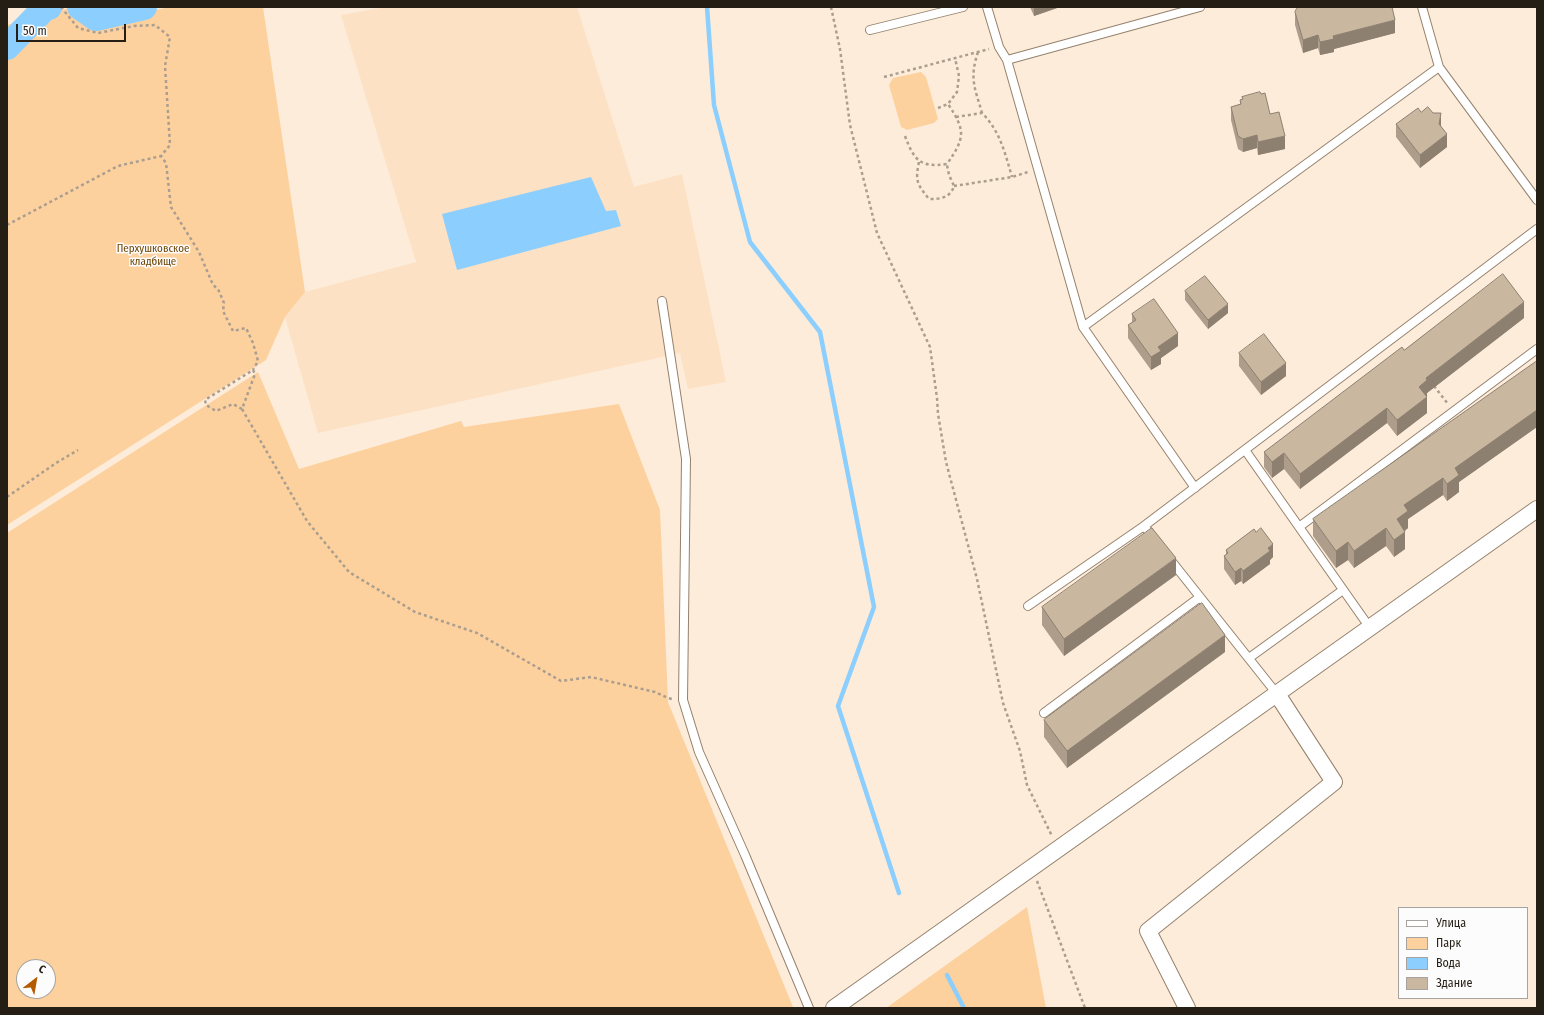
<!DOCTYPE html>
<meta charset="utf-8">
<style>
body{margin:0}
#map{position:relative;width:1544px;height:1015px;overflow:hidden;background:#fdecda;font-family:"Fira Sans Condensed",sans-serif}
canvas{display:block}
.frame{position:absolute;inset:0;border:8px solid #251e15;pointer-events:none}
.legend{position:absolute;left:1398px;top:907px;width:130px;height:92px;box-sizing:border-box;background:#fcfcfc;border:1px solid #a6a3a0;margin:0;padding:5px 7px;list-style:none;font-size:12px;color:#251e15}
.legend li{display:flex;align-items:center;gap:8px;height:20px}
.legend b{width:20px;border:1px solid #a6a3a0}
.north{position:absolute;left:16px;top:959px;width:40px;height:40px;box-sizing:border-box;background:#fcfcfc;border:1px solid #a6a3a0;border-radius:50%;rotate:31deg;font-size:11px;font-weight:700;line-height:16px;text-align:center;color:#251e15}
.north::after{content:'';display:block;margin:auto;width:14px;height:18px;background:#b65a00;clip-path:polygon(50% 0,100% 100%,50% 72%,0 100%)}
.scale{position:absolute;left:16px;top:24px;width:110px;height:18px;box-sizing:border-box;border:2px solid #251e15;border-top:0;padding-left:5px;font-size:12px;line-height:14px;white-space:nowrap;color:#251e15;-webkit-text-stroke:3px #fcfcfc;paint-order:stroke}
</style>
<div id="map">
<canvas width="1544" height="1015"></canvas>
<div class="frame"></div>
<ul class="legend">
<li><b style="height:5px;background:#fff"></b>Улица</li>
<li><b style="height:11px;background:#fdd19e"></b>Парк</li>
<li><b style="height:11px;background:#8ccffe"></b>Вода</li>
<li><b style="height:11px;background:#cab7a0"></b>Здание</li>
</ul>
<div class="north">С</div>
<div class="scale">50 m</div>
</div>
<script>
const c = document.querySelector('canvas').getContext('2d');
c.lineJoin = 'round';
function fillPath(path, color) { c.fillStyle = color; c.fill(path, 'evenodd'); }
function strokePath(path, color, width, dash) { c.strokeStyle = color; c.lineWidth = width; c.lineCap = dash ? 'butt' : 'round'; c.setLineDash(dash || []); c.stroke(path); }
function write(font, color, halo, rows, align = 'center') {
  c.font = font + ' "Fira Sans Condensed",sans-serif'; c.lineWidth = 3; c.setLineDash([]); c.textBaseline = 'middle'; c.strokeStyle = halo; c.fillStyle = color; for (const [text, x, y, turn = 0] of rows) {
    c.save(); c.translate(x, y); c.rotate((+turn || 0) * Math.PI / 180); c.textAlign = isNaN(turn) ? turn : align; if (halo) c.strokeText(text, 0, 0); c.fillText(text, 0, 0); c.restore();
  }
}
const built = new Path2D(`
 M386,7H577L634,187L682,174L726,382L688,389L680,353L318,433L285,317L305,292L416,262L341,15Z`);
const green = new Path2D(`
 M73,7H153L155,10L170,7H263L305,292L285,317L266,360L7,525V25Z
 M921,72L926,77L938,119L934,123L907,130L901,127L889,85L893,78Z
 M258,372L299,469L461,421L464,427L619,404L660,510L668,702L793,1007L7,1008V533ZM24,967H48V991H24Z
 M1027,907L1046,1008H886Z`);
const water = new Path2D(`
 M591,177L606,211L616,210L621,226L457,270L442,214Z`);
const stream = new Path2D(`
 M707,7L714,105L750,242L820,332L874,607L838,706L899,893
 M947,975L964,1008`);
const river = new Path2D(`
 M80,7L96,18L144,7
 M7,47L45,8L49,7`);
const path = new Path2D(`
 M61,7L78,28L98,33L134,26L155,25L170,37L165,66L170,145L161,156L166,163L171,207L199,252L213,285L218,289L224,303L223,311L233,331L246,328L253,343L258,361L253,370
 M831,7L840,49L850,125L877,233L930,347L937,398L938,414L946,462L977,579L1003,703L1020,751L1027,785L1052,836
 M978,52C969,79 975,88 982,113
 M884,77L989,49
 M938,108L948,104L957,92L959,76L955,58
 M956,117L982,113C1000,131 1005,153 1012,177
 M905,136C914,160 920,168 947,164C965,138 966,131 948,104
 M919,162C915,181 917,184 929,199C941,199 950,198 954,186L949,175L947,165
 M954,186L1012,177L1028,172
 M7,225L118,166L161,156
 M1434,386L1448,404
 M242,409L233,404L216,411L206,405L205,400L253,370L255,374L242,409L307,521L349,572L415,612L477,633L561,681L591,677L655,692L668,698L672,699
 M7,497L56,463L78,450
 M1037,881L1085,1008`);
const service = new Path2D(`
 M987,7L999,47L1007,60
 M1422,7L1439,67L1537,200
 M870,30L963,7
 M662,301L686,459L683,700L699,752L745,855L809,1008
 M1083,327L1439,67
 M1245,450L1370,628
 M1195,488L1083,327L1007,60L1200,7
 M1299,527L1537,349
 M1155,540L1144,526L1537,229
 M1169,558L1277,694
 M1028,606L1144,526
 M1249,658L1343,590
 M1044,713L1200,597`);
const minor = new Path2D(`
 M834,1008L1537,509
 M1187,1008L1148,931L1334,782L1277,694`);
const wall = new Path2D(`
 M1030,7H1060L1034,16Z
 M1295,12L1395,33L1334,49V52L1320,55L1318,48L1303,53L1295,25Z
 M1261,94L1285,149L1258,155L1257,148L1243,152L1238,149L1231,120V107L1240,104V100L1242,99V97Z
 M1421,112L1441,126L1447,147L1420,168L1396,137V124Z
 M1185,291L1228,313L1208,329L1185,300Z
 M1132,314L1178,346L1161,358V364L1151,370L1128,338V325L1132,322Z
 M1524,318L1427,393V396L1426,397L1427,413L1397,436L1387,423L1300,489L1284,469L1272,478L1264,467V452L1404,350Z
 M1239,353L1286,376L1261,395L1239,366Z
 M1537,361V427L1459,482V492L1447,501L1443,495L1408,519V528L1405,531V549L1394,557L1386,546L1354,568L1348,560L1336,568L1313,536V519Z
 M1226,550L1273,557L1270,560V564L1243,584L1241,581L1235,585L1224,569V556L1226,555Z
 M1176,575L1064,656L1042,625V607Z
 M1225,652L1067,768L1044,737V720Z`);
const shadedWall = new Path2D(`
 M1034,7H1060L1034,16Z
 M1395,20V33L1334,49V52L1320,55V42L1333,36Z
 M1318,35V48L1303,53V40Z
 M1441,113V126L1439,137V124Z
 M1447,134V147L1420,168V155Z
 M1257,135V148L1243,152V139Z
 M1285,136V149L1258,155V142Z
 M1524,302V318L1427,393V396L1419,402V387L1426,378Z
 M1228,304V313L1208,329V320Z
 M1178,333V346L1161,358V364L1151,370V357L1158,347Z
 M1286,363V376L1261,395V382Z
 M1427,397V413L1397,436V420Z
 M1387,408V423L1300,489V474Z
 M1537,410V427L1459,482V492L1447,501V484L1455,468Z
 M1284,453V469L1272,478V462Z
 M1443,478V495L1408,519V528L1397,536V519L1404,505Z
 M1386,528V546L1354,568V551Z
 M1405,532V549L1394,557V540Z
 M1348,542V560L1336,568V551Z
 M1273,544V557L1270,560V564L1243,584V571L1268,548Z
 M1176,558V575L1064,656V639Z
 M1241,568V581L1235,585V572Z
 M1225,635V652L1067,768V751Z`);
const building = new Path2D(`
 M1298,7H1392L1395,20L1333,36L1334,39L1320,42L1318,35L1303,40L1295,12Z
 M1260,92L1261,94L1265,93L1270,114L1279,112L1285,136L1258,142L1257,135L1243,139L1238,136L1231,107L1241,104L1240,100L1243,99L1242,97Z
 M1428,107L1433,113H1441L1439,124L1447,134L1420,155L1396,124L1418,108L1421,112Z
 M1503,274L1524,302L1426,378L1427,380L1419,387L1427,397L1397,420L1387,408L1300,474L1284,453L1272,462L1264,452L1402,347L1404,350Z
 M1205,276L1228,304L1208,320L1185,291Z
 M1154,299L1178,333L1158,347L1161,351L1151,357L1128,325L1136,320L1132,314Z
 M1264,334L1286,363L1261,382L1239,353Z
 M1537,361V410L1455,468L1459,475L1447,484L1443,478L1404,505L1408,511L1397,519L1405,532L1394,540L1386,528L1354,551L1348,542L1336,551L1313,519Z
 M1152,528L1176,558L1064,639L1042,607Z
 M1261,528L1273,544L1268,548L1270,551L1243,571L1241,568L1235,572L1224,556L1228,553L1226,550L1254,529L1256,532Z
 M1202,603L1225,635L1067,751L1044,720Z`);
const parkNames = [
 ["Перхушковское",153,249],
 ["кладбище",153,262]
];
fillPath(built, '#fce1c4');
fillPath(green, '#fdd19e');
fillPath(water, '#8ccffe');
strokePath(stream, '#8ccffe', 4.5);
strokePath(river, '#8ccffe', 26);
strokePath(service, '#95826d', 10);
strokePath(minor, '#95826d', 18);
strokePath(path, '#ab9e8f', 2.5, [3, 3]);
strokePath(service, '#fff', 8);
strokePath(minor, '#fff', 16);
fillPath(wall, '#ae9d8a');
fillPath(shadedWall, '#8d8070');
fillPath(building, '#cab7a0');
strokePath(building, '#8d8070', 1);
write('11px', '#6d4506', '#fcfcfc', parkNames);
</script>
